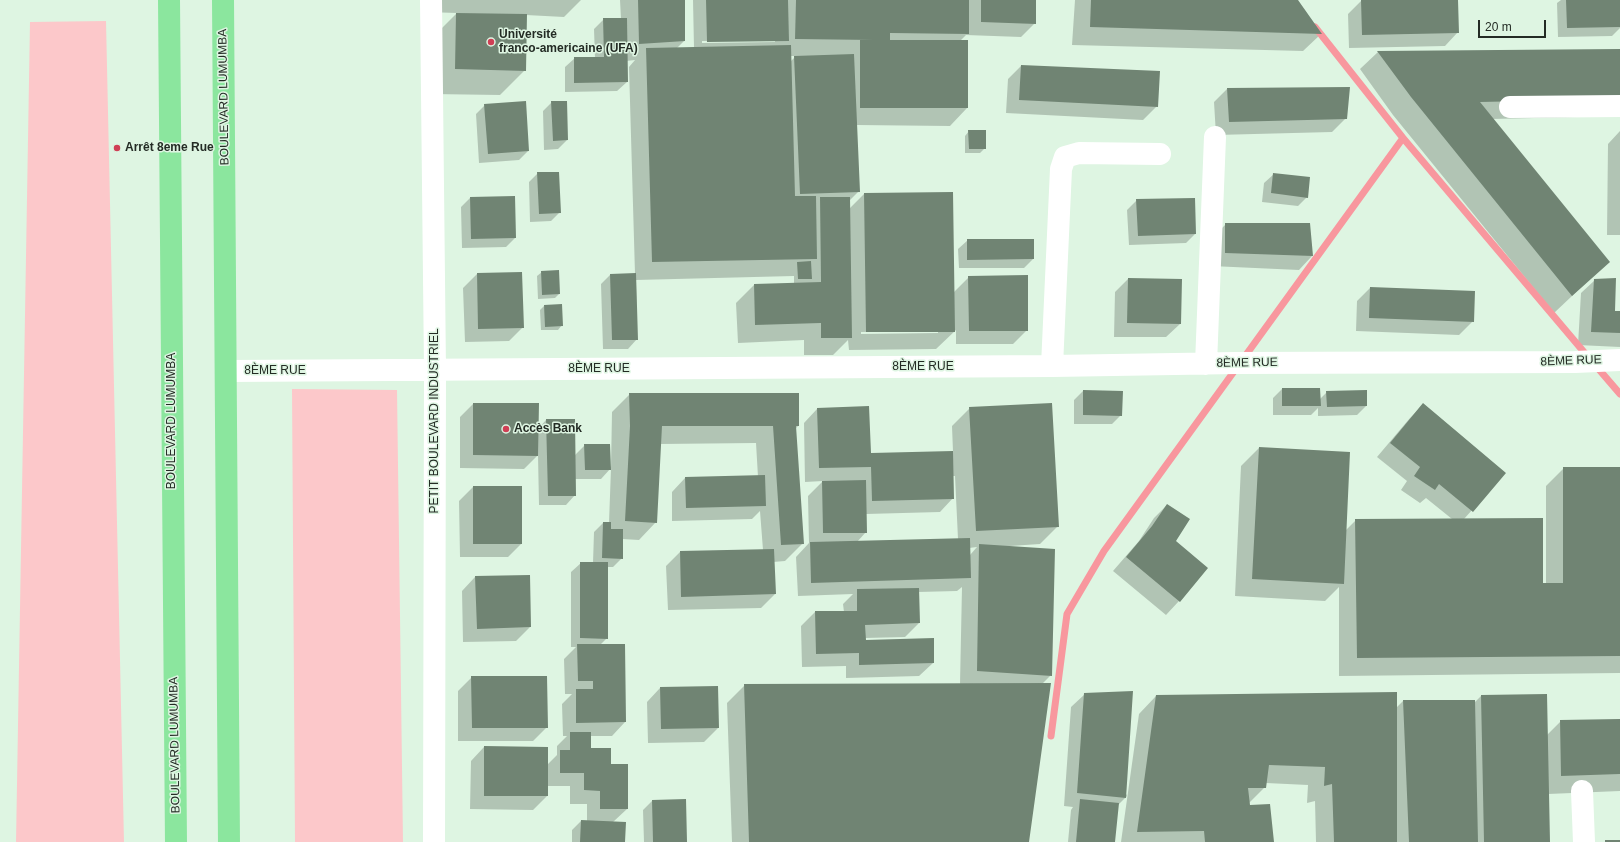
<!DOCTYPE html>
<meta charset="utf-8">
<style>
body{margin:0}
#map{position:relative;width:1620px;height:842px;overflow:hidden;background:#def5e2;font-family:Arial,sans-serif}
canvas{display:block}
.scale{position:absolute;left:1478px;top:20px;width:68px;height:18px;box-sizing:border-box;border:2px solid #232b24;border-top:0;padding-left:5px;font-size:12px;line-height:14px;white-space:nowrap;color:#232b24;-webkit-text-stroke:3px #def5e2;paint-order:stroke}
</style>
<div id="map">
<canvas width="1620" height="842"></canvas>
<div class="scale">20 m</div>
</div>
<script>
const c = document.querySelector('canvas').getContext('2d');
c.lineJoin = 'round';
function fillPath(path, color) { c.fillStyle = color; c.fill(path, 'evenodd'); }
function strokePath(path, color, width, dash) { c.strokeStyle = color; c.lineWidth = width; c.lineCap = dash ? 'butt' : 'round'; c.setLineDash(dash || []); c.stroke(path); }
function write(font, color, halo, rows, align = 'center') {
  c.font = font + ' Arial,sans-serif'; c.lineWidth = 3; c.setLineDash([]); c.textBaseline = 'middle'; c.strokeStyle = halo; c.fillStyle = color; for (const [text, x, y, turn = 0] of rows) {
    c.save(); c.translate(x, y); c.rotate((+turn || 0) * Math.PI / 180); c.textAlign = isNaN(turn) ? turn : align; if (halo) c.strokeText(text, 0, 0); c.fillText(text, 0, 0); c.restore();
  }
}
const green = new Path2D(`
 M106,21L124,842H16L30,22Z
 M292,389L397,390L403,842H295Z`);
const shadow = new Path2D(`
 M426,0H581L564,17L526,15L525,70L500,95L431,94V39L457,13L426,12Z
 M620,0H684V41L677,48H694L693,0H1035V23L1021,37L966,35L960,41L967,108L950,126L856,125L859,191L849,201V209L864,194L954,292L969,277L1027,330L1013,344H956V330L936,349L849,350L848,340L833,355H804V340L738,343L736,303L754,285L794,284V276L636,280L637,339L628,349H603L601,284L610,275L635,274L629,67L635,60L626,61L627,82L617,91L565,92V67L575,58H595L594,29L604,19H621ZM775,40V42L702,43V41ZM790,56H796L790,62ZM938,331V333L861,334V332Z
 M1075,0H1297L1321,34L1303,51L1072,45Z
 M1362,0H1457L1458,32L1445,46L1349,48L1348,14Z
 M1561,0H1620V28L1612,36L1558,37L1557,3Z
 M1620,50V116L1492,119L1608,262L1554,313L1393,115L1360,69L1378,52Z
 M1021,66L1157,106L1143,120L1006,113L1008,79Z
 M1227,89L1346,118L1332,132L1216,135L1214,102Z
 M552,102H566L567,140L558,149L544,150L543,111Z
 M525,103L528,151L519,160L479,163L476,114L485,105Z
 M969,131L985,148L980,153H965V136Z
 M1620,131V235H1607L1608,144Z
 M538,173L560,212L551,221L530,222L529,182Z
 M1274,174L1307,197L1298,206L1262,202L1264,183Z
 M470,198L515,238L506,247L462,248L461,207Z
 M1194,199L1195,234L1186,243L1129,245L1127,210L1137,200Z
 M1226,224H1309L1312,256L1299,270L1211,266L1212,238Z
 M968,240L1033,259L1024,268H959L958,249Z
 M542,272L559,294L555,298L538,299L537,276Z
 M477,274L523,327L509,341L465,342L463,288Z
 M1128,279L1180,324L1166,337H1114L1115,292Z
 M1595,280L1614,312H1620V347L1578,345L1581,293Z
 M1370,288L1473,321L1459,335L1356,331L1357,301Z
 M544,306L562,325L558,330H541L540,310Z
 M1282,389L1320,399L1327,392L1366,406L1357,415L1318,416V408L1311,415H1273V398Z
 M1083,391L1121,415L1112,424H1074V400Z
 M630,394L798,426L795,429L803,543L785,561L773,562L775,594L761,608L668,610L666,566L680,552L763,550L760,511L752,519L672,521V492L685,478L758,477L756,443L660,444L656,522L639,540L622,539V558L613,567H607V638L600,645H624L625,722L612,736H590V749L610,765L627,809L613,822L624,842H572V830L581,821H587V804H570V786H547V796L533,810L470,809L471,761L484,747L547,765L557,755V746L567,736H563L562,704L572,694H565L564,659L576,647H571V572L581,563H593L594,532L603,523H609L611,468L601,479H575V495L566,505H539L538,455L524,469L460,468V417L473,404L538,429L546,420L574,456L585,445L611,467L612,412Z
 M1423,405L1505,473L1464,519L1542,584H1546V486L1564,468H1620V673L1339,676V587L1325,601L1235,596L1241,466L1259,448L1345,531L1356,520L1452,519L1426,498L1420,503L1401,490L1407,481L1377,457L1410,418Z
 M970,408L1058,526L1040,544L1010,546L1051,675L1042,684L1028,842H732L727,703L745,685L960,684L962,587L957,591L918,592L919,623L905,637L865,638V641L933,663L919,676L846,678V666L802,667L801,626L815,612H844L843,604L853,594L798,596L796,557L809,543L808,496L823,481L805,482L804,423L817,409L870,454L953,452L952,426ZM953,476H955L958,539L857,542L866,532V514L940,512L953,498ZM977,547L970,555L969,548Z
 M473,487L521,544L508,557H460L459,501Z
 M1167,505L1174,541L1179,601L1166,615L1113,571L1139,541L1154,518Z
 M475,577L530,627L516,641L463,642L462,591Z
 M472,677L547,727L533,741H458V691Z
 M660,688L718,728L704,742L648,743L647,702Z
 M1085,694L1127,796L1118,805L1114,842H1068L1071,810L1073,807L1064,806L1071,707Z
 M1156,696L1396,708L1403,701H1474V703L1481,696L1547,735L1561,721L1620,720V791L1548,794L1549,842H1316L1315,801L1307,803L1308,785L1266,783L1265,787L1249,803V806L1273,842H1121L1139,714Z
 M652,801L686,842H644L643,810Z`);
const stream = new Path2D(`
 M1315,27L1403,138L1589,358
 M1596,366L1620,394
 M1051,736L1067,614L1104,551L1403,138`);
const building = new Path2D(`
 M638,0H685V41L639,44Z
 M706,0H788L789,41L707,42Z
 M796,0H969V34L890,33V40H968V108H860V40H873L795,39Z
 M981,0H1036V24L981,22Z
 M1091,0H1298L1322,34L1090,27Z
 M1361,0H1458L1459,33L1362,35Z
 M1566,0H1620V27L1567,28Z
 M456,13L527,14L526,71L455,69Z
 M603,18H627L628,82L574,83V57H604Z
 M791,45L795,196H816L817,259L652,262L646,48Z
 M1620,49V99L1480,102L1610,262L1572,296L1411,97L1377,51Z
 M854,54L860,192L800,194L794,56Z
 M1021,65L1160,71L1158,107L1019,100Z
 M1350,87L1347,119L1229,122L1227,88Z
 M526,101L529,151L488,154L484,104Z
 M551,101H567L568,140L553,141Z
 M968,130H986V149H969Z
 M537,172H559L561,213L539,214Z
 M1273,173L1310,177L1308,198L1271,193Z
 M953,192L955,332H866L864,193Z
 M515,196L516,238L471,239L470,197Z
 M820,197H850L852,338H821V323L755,325L754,284L821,282Z
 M1195,198L1196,234L1138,236L1136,199Z
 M1225,223H1310L1313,256L1225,253Z
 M967,239H1034V259L967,260Z
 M811,261L812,279H798L797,262Z
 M559,270L560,294L542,295L541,271Z
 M522,272L524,328L478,329L477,273Z
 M636,273L638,340H612L610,274Z
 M1028,275V331H969L968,276Z
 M1128,278L1182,279L1181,324L1127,323Z
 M1616,278L1615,311H1620V333L1591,332L1594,279Z
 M1370,287L1475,291L1474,322L1369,318Z
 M562,304L563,326L545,327L544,305Z
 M1282,388H1320L1321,406H1282Z
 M1083,390L1123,391L1122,416L1083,415Z
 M1367,390V406L1327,407L1326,391Z
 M629,393H799V426H796L804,544L781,545L773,426H662L657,523L625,521L630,426Z
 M473,403H539L538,456L473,455Z
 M1052,403L1059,527L976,531L969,407Z
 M1423,403L1506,473L1473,512L1439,484L1435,490L1414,476L1420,467L1390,443Z
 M869,406L871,453L953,451L954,499L872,501L871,467L819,468L817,408Z
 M546,419H575L576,496H548Z
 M584,444H610L611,470H585Z
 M1259,447L1350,452L1344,584L1252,579Z
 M1563,467H1620V656L1357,658L1355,519L1543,518V583H1563Z
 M765,475L766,506L686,508L685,477Z
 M866,480L867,533H823L822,481Z
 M473,486H522V544H473Z
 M1167,504L1190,519L1176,541L1208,568L1180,602L1126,557L1152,526Z
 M603,522H611V529H623V559L602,558Z
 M970,538L971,578L811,583L810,542Z
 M979,544L1055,549L1052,676L977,671Z
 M774,549L776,594L681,597L680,551Z
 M580,562H608V639L580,638Z
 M530,575L531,627L477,629L475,576Z
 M919,588L920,623L865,625L866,640L934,638V663L859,665V653L816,654L815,611H857V589Z
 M577,644H625L626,722L576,723V689H593V681H578Z
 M471,676H547L548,728H472Z
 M1051,683L1029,842H749L744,684Z
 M718,686L719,728L661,729L660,687Z
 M1133,691L1126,798L1077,793L1084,693Z
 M1397,692V842H1334L1332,784L1324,786L1325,767L1269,765L1266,788H1248L1250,805L1270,804L1274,842H1205L1204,831L1137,832L1156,695Z
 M1547,694L1550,842H1484L1481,695Z
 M1403,700H1475L1478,842H1409Z
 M1620,719V774L1561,776L1560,720Z
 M570,732H591V748H611V764H628V809H600V791L584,790V773H560V750H570Z
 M484,746L548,747V796H484Z
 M686,799L687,842H653L652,800Z
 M1080,799L1119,803L1115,842H1076Z
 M581,820L626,822L625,842H580Z
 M1605,840H1620V842H1605Z`);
const street = new Path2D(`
 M431,0L435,370L434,842
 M1510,107L1620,106
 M1206,364L1215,137
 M1052,366L1061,169L1065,157L1079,153L1160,154
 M227,371L1052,366L1236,363L1575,362L1620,360
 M1582,791L1584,842`);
const highway = new Path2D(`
 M169,0L176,842
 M223,0L229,842`);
const markers = [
 [491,42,4,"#cf3f55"],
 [117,148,4,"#cf3f55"],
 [506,429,4,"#cf3f55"]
];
const poiNames = [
 ["Université",499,35],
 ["franco-americaine (UFA)",499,49],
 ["Arrêt 8eme Rue",125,148],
 ["Accès Bank",514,429]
];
const streetNames = [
 ["BOULEVARD LUMUMBA",224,97,-91],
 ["8ÈME RUE",1571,361,-2],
 ["8ÈME RUE",1247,363,-1],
 ["8ÈME RUE",923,367],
 ["8ÈME RUE",599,369],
 ["8ÈME RUE",275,371],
 ["BOULEVARD LUMUMBA",172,421,-90],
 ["PETIT BOULEVARD INDUSTRIEL",435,421,-90],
 ["BOULEVARD LUMUMBA",175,745,-91]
];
fillPath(green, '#fcc8ca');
fillPath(shadow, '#0003');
strokePath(stream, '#f8979e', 7);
fillPath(building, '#708473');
strokePath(street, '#fff', 22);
strokePath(highway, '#8be69e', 22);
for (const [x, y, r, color] of markers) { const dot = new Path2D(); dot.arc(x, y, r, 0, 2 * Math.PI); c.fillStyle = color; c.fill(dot); strokePath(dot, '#def5e2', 1.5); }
write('bold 12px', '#232b24', '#def5e2', poiNames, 'left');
write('12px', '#232b24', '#def5e2', streetNames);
</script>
